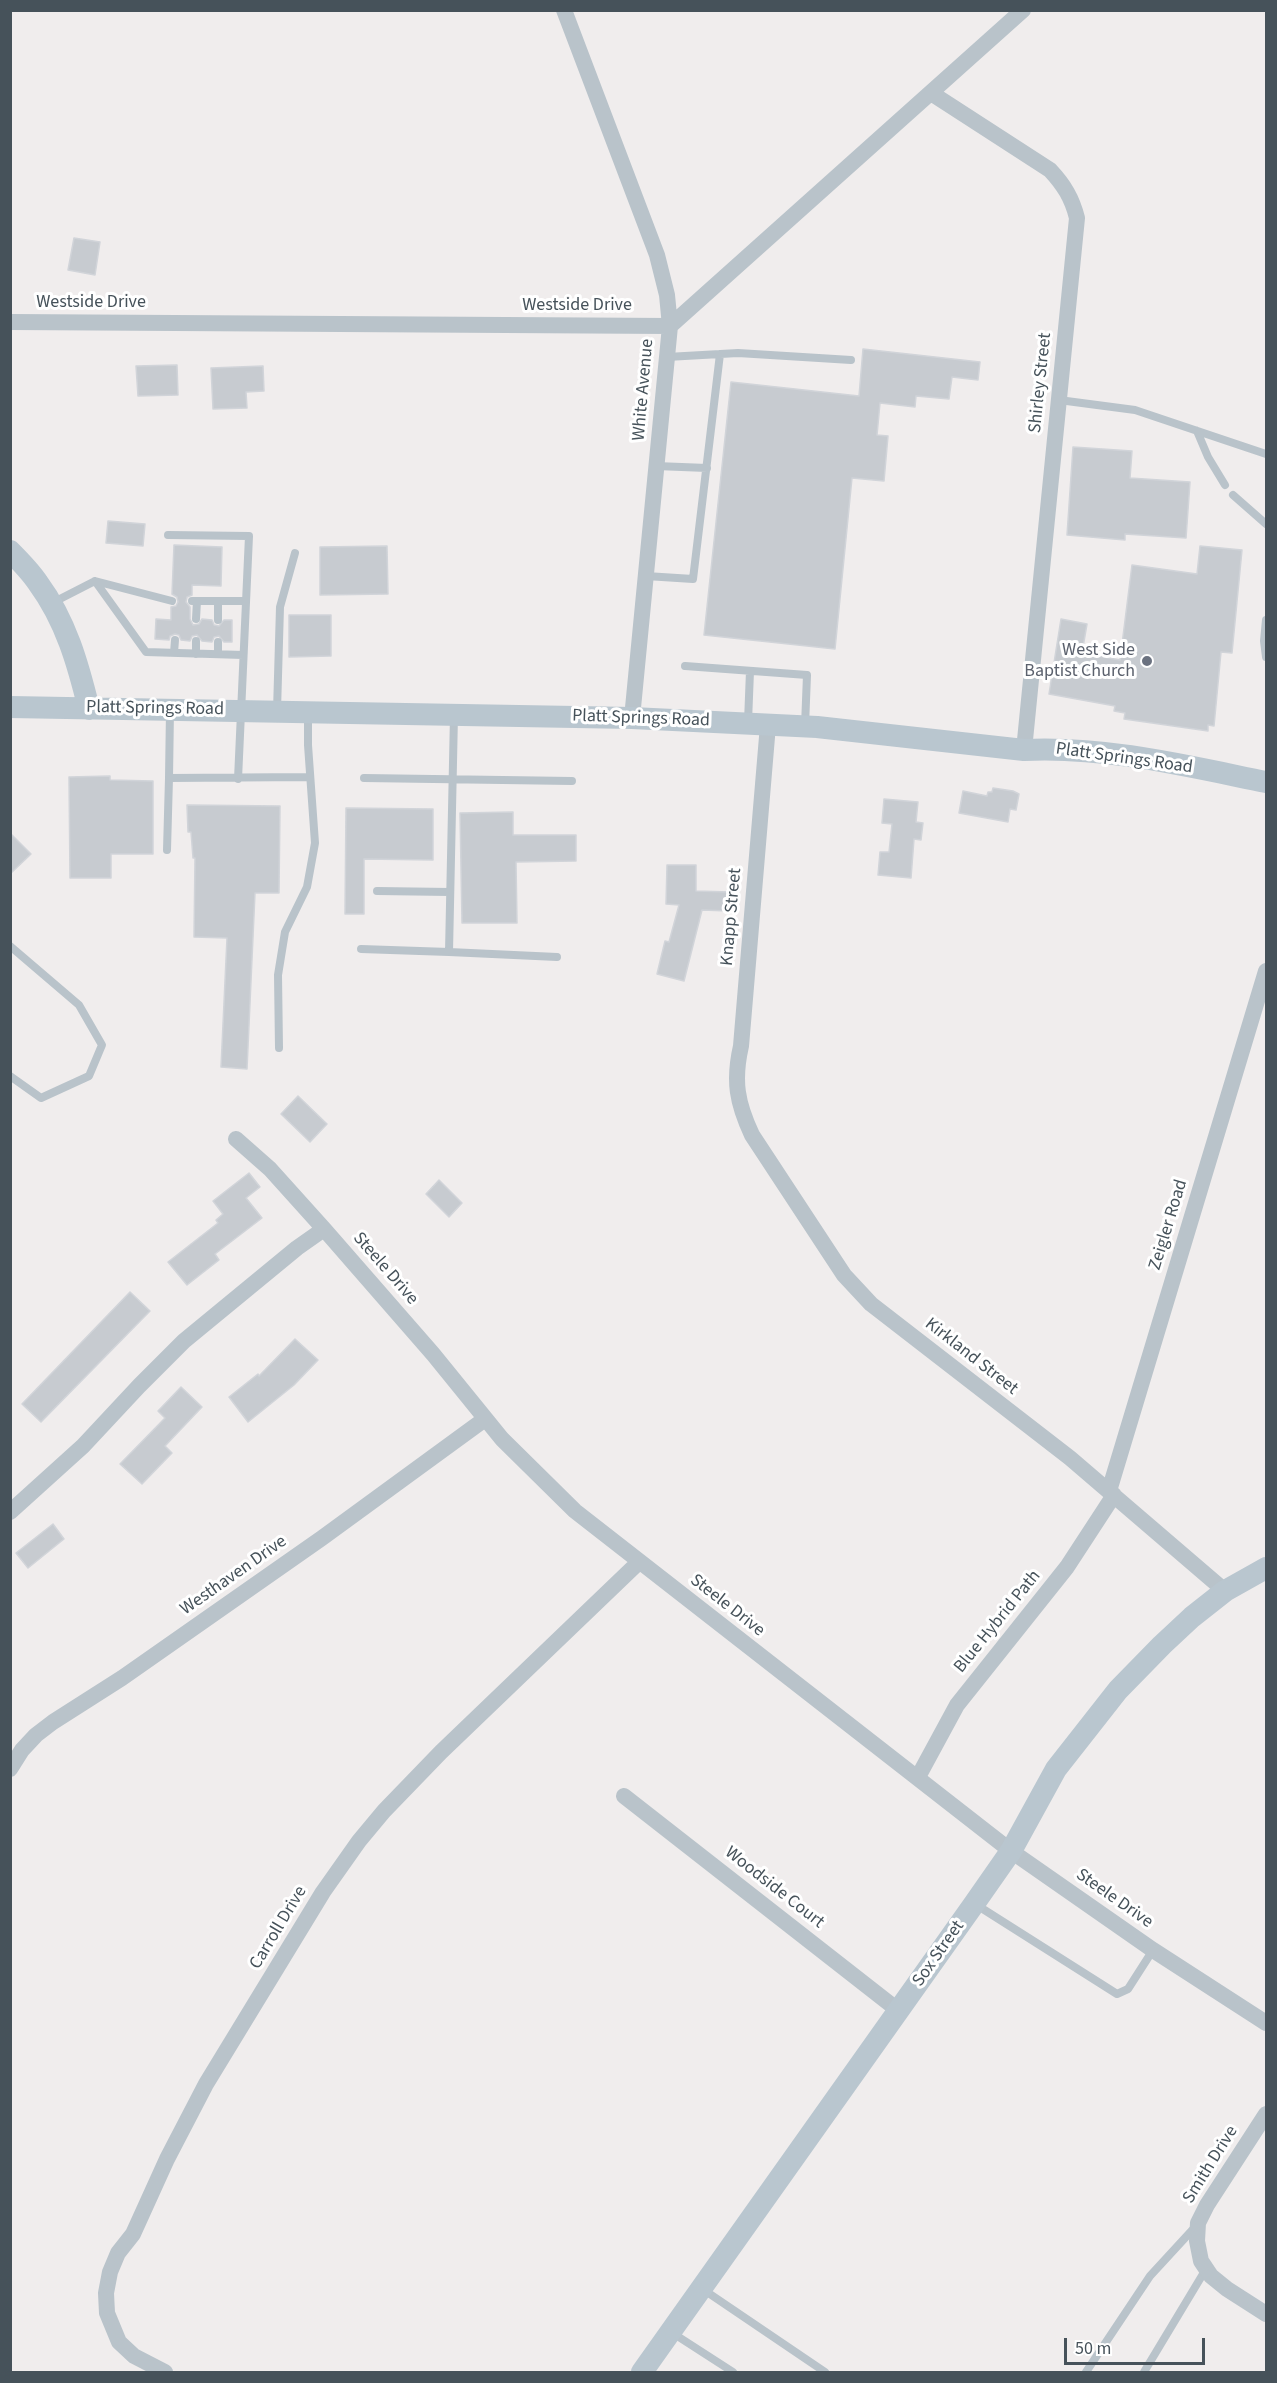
<!DOCTYPE html>
<style>
body{margin:0}
#map{position:relative;width:1277px;height:2383px;overflow:hidden;background:#f0eded;font-family:"Source Sans 3",sans-serif}
canvas{display:block}
.frame{position:absolute;inset:0;border:12px solid #46525a;pointer-events:none}
.scale{position:absolute;left:1064px;top:2338px;width:141px;height:27px;box-sizing:border-box;border:3px solid #46525a;border-top:0;padding-left:8px;font-size:18px;line-height:21px;white-space:nowrap;color:#46525a;-webkit-text-stroke:4px #fff;paint-order:stroke}
</style>
<div id="map">
<canvas width="1277" height="2383"></canvas>
<div class="frame"></div>
<div class="scale">50 m</div>
</div>
<script>
const c = document.querySelector('canvas').getContext('2d');
c.lineJoin = 'round';
function fillPath(path, color) { c.fillStyle = color; c.fill(path, 'evenodd'); }
function strokePath(path, color, width, dash) { c.strokeStyle = color; c.lineWidth = width; c.lineCap = dash ? 'butt' : 'round'; c.setLineDash(dash || []); c.stroke(path); }
function write(font, color, halo, rows, align = 'center') {
  c.font = font + ' "Source Sans 3",sans-serif'; c.lineWidth = 6; c.setLineDash([]); c.textBaseline = 'middle'; c.strokeStyle = halo; c.fillStyle = color; for (const [text, x, y, turn = 0] of rows) {
    c.save(); c.translate(x, y); c.rotate((+turn || 0) * Math.PI / 180); c.textAlign = isNaN(turn) ? turn : align; if (halo) c.strokeText(text, 0, 0); c.fillText(text, 0, 0); c.restore();
  }
}
const building = new Path2D(`
 M74,238L100,242L95,275L68,270Z
 M863,349L980,362L978,380L952,377L949,399L916,396L915,407L880,403L877,435L888,436L884,481L852,478L835,649L704,635L731,382L859,396Z
 M177,365L178,395L138,396L136,366Z
 M263,366L264,391L246,392L247,408L213,409L211,368Z
 M1073,447L1132,451L1130,478L1190,482L1186,538L1125,534V540L1067,535Z
 M108,521L145,524L143,546L106,543Z
 M174,545L222,547L221,586L192,585V595L187,597L186,602L190,607V619L193,625L199,624L202,619L212,620L214,625L219,626L224,620H232V642H224L219,636L214,637L212,642L202,641L197,635L192,636L190,641L181,640L179,635L175,634L170,636L169,640L155,639L156,619L171,620V607L176,606L178,602L177,597L172,594Z
 M387,546L388,594L320,595V547Z
 M1200,546L1242,550L1232,653L1221,652L1214,726L1208,725V731L1124,719L1125,713L1114,711L1115,706L1049,694L1061,619L1087,624L1082,653L1120,660L1132,565L1197,574Z
 M289,615H331V656L289,657Z
 M110,776V780L153,781V854H111V878H70L69,777Z
 M993,788L1013,791L1019,794L1016,810L1010,809L1008,822L959,813L963,791L987,796L988,792H992Z
 M884,799L918,802L916,822L923,823L921,840L914,839L911,878L878,875L880,852H889L892,824L882,823Z
 M187,805L280,806L279,893H255L247,1069L221,1067L227,938L194,937L195,858H193L191,832H188Z
 M346,808L433,809V860L364,859V914H345Z
 M513,812V835H576V861L516,862L517,923H462L460,813Z
 M10,833L31,854L10,874Z
 M667,865H696V891L730,892L729,911L702,910L684,981L657,974L665,941L669,942L679,905L666,904Z
 M298,1096L327,1124L310,1142L281,1114Z
 M249,1173L260,1187L246,1198L262,1218L215,1254L219,1260L187,1285L168,1262L218,1223L216,1220L223,1214L213,1201Z
 M439,1180L462,1203L449,1217L426,1194Z
 M130,1292L150,1311L41,1422L22,1404Z
 M295,1339L318,1360L294,1385L248,1422L229,1397L258,1374L259,1376Z
 M181,1387L202,1407L165,1446L172,1453L142,1484L120,1464L165,1418L158,1411Z
 M53,1524L64,1539L28,1568L16,1553Z`);
const lane = new Path2D(`
 M667,357L738,353L851,360
 M1059,400L1135,410L1266,454
 M1197,431L1208,457L1225,485
 M656,466L707,468
 M1233,495L1266,524
 M168,535L249,536L238,779
 M646,576L693,579L720,354
 M95,581L172,601
 M192,601H246
 M52,603L95,581L146,652L243,655
 M196,619L197,601
 M218,620V601
 M1266,620L1264,641L1266,657
 M174,653L175,640
 M196,654V641
 M218,654V642
 M685,666L807,675L805,726
 M170,710L169,778L310,777
 M277,711L280,607L295,553
 M454,715L449,952L557,957
 M748,722L750,671
 M364,778L572,781
 M167,850L169,778
 M377,891L450,892
 M10,946L79,1005L102,1045L89,1076L41,1098L10,1076
 M361,949L449,952
 M279,1048L278,975L285,932L307,887L315,843L308,745V712
 M975,1904L1117,1994L1128,1989L1153,1950
 M701,2288L825,2372
 M671,2332L733,2372
 M1086,2372L1150,2276L1196,2226
 M1144,2372L1206,2269`);
const street = new Path2D(`
 M564,10L657,255L667,295L670,326L632,718
 M931,93L1050,170C1064,185 1072,198 1077,218L1024,750
 M10,322L670,326L1023,10
 M768,725L741,1046C733,1081 737,1103 752,1135L844,1275L871,1304L1070,1458L1225,1591
 M236,1139L270,1169L324,1229L433,1354L502,1439L575,1511L1011,1851L1153,1950L1266,2023
 M1109,1491L1266,971
 M10,1512L83,1446L139,1386L184,1341L297,1248L324,1229
 M10,1769L22,1750L36,1735L53,1722L122,1678L322,1538L485,1419
 M918,1777L957,1705L1067,1567L1114,1495
 M624,1796L899,2011
 M1266,2114L1207,2205L1198,2223L1197,2241L1201,2261L1211,2276L1227,2289L1266,2314
 M165,2372L134,2356L119,2342L107,2313L106,2293L110,2272L118,2253L133,2234L167,2159L206,2084L323,1892L359,1841L384,1811L441,1752L639,1562`);
const secondary = new Path2D(`
 M10,551C20,561 30,571 38,583C66,621 78,664 89,709
 M10,707L632,718L817,727L1024,750C1105,746 1187,766 1266,782
 M642,2372L974,1904L1011,1851L1056,1769L1118,1690L1162,1645L1192,1617L1225,1591L1266,1568`);
const markers = [
 [1147,661,6,"#6b7280"]
];
const streetNames = [
 ["Westside Drive",91,303],
 ["Westside Drive",577,306],
 ["Shirley Street",1041,383,-84],
 ["White Avenue",644,390,-85],
 ["Platt Springs Road",155,709,1],
 ["Platt Springs Road",641,719,2],
 ["Platt Springs Road",1124,759,8],
 ["Knapp Street",732,917,-85],
 ["Zeigler Road",1169,1225,-73],
 ["Steele Drive",385,1269,49],
 ["Kirkland Street",971,1357,38],
 ["Westhaven Drive",234,1576,-35],
 ["Steele Drive",727,1606,38],
 ["Blue Hybrid Path",998,1622,-51],
 ["Woodside Court",774,1888,38],
 ["Steele Drive",1114,1899,35],
 ["Carroll Drive",279,1928,-59],
 ["Sox Street",939,1954,-55],
 ["Smith Drive",1211,2165,-58]
];
const worshipNames = [
 ["West Side",1135,651],
 ["Baptist Church",1135,672]
];
fillPath(building, '#c7cbd0');
strokePath(building, '#d1d4d9', 1.5);
strokePath(lane, '#b9c3ca', 8);
strokePath(street, '#b9c3ca', 16);
strokePath(secondary, '#b9c6cf', 22);
for (const [x, y, r, color] of markers) { const dot = new Path2D(); dot.arc(x, y, r, 0, 2 * Math.PI); c.fillStyle = color; c.fill(dot); strokePath(dot, '#fff', 2); }
write('18px', '#46525a', '#fff', streetNames);
write('18px', '#5b616d', '#fff', worshipNames, 'right');
</script>
